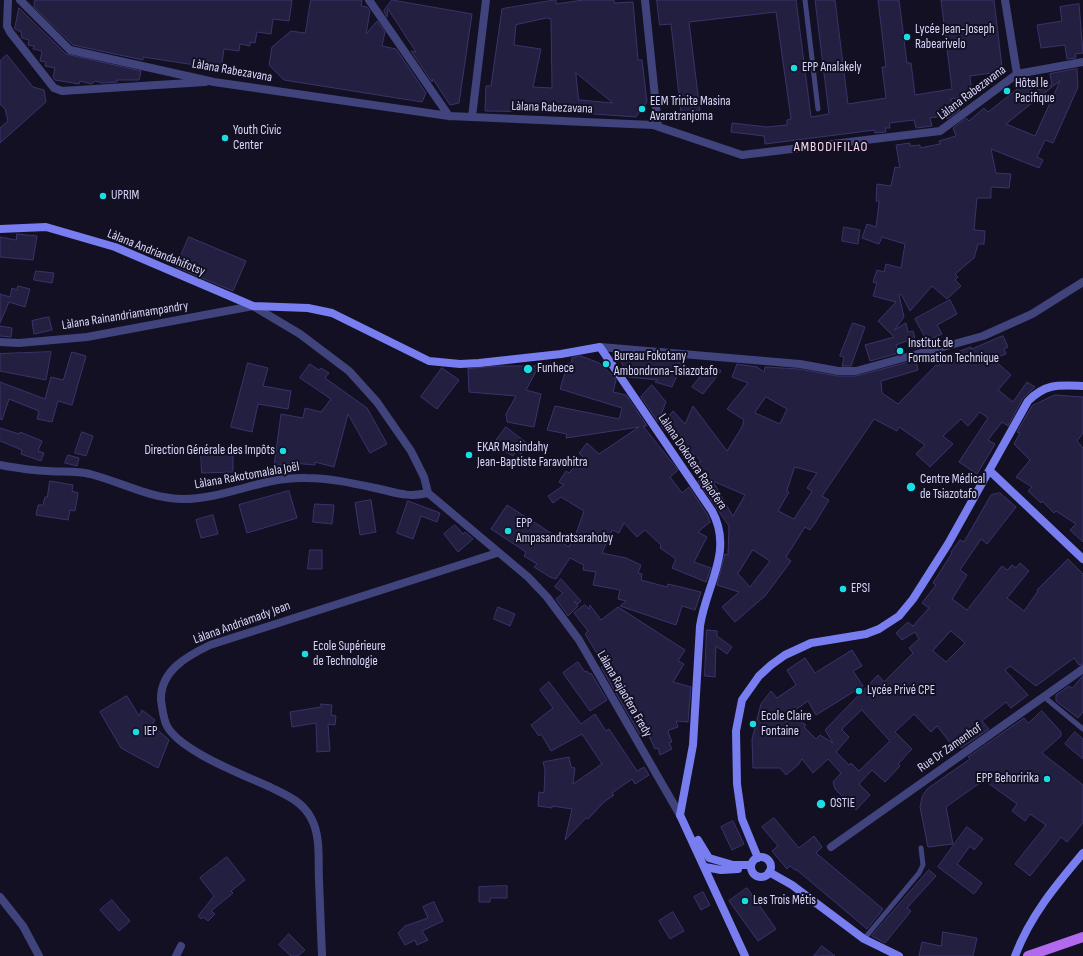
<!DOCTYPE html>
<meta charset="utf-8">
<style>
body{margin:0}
canvas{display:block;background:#121022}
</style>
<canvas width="1083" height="956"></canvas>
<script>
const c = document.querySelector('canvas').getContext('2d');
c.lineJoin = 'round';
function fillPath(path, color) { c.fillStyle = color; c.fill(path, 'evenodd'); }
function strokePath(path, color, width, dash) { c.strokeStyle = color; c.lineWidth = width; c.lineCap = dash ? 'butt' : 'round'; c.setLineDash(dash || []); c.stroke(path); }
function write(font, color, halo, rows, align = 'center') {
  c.font = font + ' "Sofia Sans Condensed",sans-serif'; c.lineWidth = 4; c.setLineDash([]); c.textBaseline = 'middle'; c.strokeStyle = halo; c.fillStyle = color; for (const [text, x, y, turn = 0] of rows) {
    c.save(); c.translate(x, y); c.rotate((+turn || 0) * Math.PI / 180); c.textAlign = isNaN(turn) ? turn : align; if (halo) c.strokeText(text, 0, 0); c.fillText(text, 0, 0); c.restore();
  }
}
const building = new Path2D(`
 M35,0H292L289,21L273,19L271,34L257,32L255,43L250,42V46L240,44L239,51L224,49L221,69L143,57V60L73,45L34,7Z
 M311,0H362L361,6L367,7L370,11L366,34L377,21L385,32L382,46L396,49L426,93L422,102L284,80L269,65L272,47L291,31L305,33Z
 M392,0L472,14L459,103L450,105L433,79L432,82L411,51L416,52L388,9L387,17L384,11Z
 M556,0V4L583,0H614V3L633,2L638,60H642L647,102L636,117L567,112L485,111L486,86H491L502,9ZM547,18L551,19L552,88L533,87L541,49L514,45L516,25ZM576,73L613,103L579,100Z
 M657,0H796L811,117L829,114L815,0H835L848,104L886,98L882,67H886L878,0H899L907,63H911L915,95L952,89L941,0H994L1002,67H998L999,72L970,76L972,96L950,99L960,110L947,119L944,116L930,118L932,126L916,128L914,120L889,123L890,128H885L886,132L875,133V130L765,144L764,136L731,132L732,123L767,127L787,125V120L791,119L776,12L689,22L700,111L681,113L671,24L660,25Z
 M1079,4L1083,53L1075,54L1076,58L1067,59L1065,45L1041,48L1037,25L1062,21L1060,7Z
 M19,8L66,54L141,71L139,80H117V82L103,83L95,81L92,84L80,81L79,84L55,80L53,77L55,68L45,66L46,62L40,61L42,51L33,49L34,46L28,45L29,40L22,38L21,32L15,29Z
 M7,55L33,87L44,90L46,102L0,143V128L8,121L5,109L0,104V61Z
 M1077,69L1078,87L1053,143L1045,140L1037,157L1043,160L1039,168L991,149L996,173L1011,174L1009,188L991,187V198H977L974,230L985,231L984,244H978L974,258L955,274L958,277L955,280L961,286L947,299L932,286L910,311L901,294L899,295L904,317L894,330L906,323L908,332L913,331L915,338L896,345L899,353L870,361L865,345L894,337L878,321L896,302L873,296L877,283L873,282L877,270L884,272L886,264L901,268L905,244L882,237L879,244L862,238L867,224L876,227L879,203V201H876L877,184L891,186L895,167L900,168L896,145L910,143V146L920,145V148L940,144L939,141L956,136L953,128L966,118L969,121L984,108L988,112L1020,87L1019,85L1027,81L1032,92L1052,85L1050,74ZM1060,81L1035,136L1006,124L1052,87Z
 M844,227L860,230L858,244L842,241Z
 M17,234L37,236L33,260L0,257V237L16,240Z
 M189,237L246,261L233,291L176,267Z
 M36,271L54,273L52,283L34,280Z
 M18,286L30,289L25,307L9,302L0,323V294L10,297L12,288L17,290Z
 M950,300L957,314L937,325L942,334L927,341L915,319Z
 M49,317L52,330L34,334L32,321Z
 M853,323L865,327L851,366H842L844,357L840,356Z
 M0,326L12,328L11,337L0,336Z
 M1003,336L1008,347L1004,349L1006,354L993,359L1011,375L998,390L1013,402L1027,382L1035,387L1023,398L1008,426L1002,422L988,440L995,444L977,474L959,462L988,418L980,412L968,426L961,419L943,436L953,444L930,467L916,454L925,445L899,427L897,431L874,419L822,496L829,500L815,523L810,530L805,527L786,557L791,561L765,596L735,622L722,607L739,592L717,585L725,554L728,555L729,526L698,481L707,475L696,465L701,461L685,446L682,450L661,426L673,411L685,424L693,406L727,451L742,427L744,420L727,409L748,383L732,377L737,364L757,367L764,372L765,367L799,369L837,376H856L916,360L918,370L881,381L882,393L898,404L936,365L938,366L949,355L971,347V349ZM766,397L787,409L780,424L755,413ZM795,467L817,473L807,488L812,491L794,519L778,511L789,492L787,491ZM713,481L745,495L733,516ZM753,550L770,561L750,587L738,574Z
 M51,352L46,380L0,371V354Z
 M72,352L86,356L72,405L58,401L52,422L37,419L39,411L9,399L2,420L0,419V382L45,399L51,377L63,380Z
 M624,355L669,358L682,364L672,387L655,382L658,380L629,377L620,360Z
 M581,356L599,363L614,377L616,380L613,392L626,395L647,426H643L678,470L670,477L682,493L689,487L707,514L710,522L698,532L707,537L694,562L711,568L706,582L672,568L676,559L660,548L661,545L645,530L637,537L624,523L619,533L612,530L602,553L626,558L641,565L638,573L642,574L641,580L667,587L668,584L701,592L695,610L682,606L676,625L620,606L626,601L618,599L620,590L593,585L596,572L583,570L584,565L570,558L556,579L550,577L534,567L537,564L524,556L526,552L491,529L507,505L554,535L553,537L569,547L571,542H573L584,511L561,497L553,503L548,496L564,485L559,482L566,471L569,473L583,457L579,453L587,443L599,454L639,427L566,438L567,434L547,430L555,406L619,419L622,408L560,389L568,363L571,364L572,358Z
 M248,363L268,368L263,386L291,391L288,409L258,404L252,432L231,427Z
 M310,364L319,370L321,368L329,373L325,378L367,408L387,444L370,453L348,414L334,467L315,462V465L292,463L274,466L281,414L303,418L305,408L321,412L331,399L300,378Z
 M711,364L721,371L703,394L692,387Z
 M498,366H539L526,390L541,394L534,427L507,422L506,414L516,396L469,392L468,369Z
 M442,368L459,380L437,409L421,397Z
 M652,385L666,402L658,422L641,397Z
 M1055,395L1083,397V433L1077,441L1083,448V542L1070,530L1076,524L1056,511L1054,513L1042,501L1041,503L1028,491L1032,487L1016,477L1030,460L1014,444L1020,433L1017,432L1032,406Z
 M506,427L528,444L521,454L516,451L513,456L493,445Z
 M0,428L19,434L20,432L42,441L38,451L44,453L41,461L21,454L22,450L0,441Z
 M82,432L93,436L86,456L75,453Z
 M201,453H233V472L202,473Z
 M68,455L79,458L77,466L65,463Z
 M50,481L73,485L72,491L78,493L75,511L70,510L68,520L36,515L38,505H43L45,497H47Z
 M289,491L297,518L247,533L239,505Z
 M1000,493L1016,507L987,544L981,539L960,570L967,575L952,599L967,610L1002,566L1007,570L1012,565L1016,568L1020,563L1029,571L1007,598L1024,611L1038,591L1037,590L1068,559L1083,574V664L1079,665L1074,658L1036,686L1010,666L1005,670L1028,695L1011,708L1006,702L982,721L989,729L961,748L960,746L955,749L937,726L931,732L914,714L895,732L912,749L898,764L900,766L885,782L872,770L859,784L870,795L856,810L835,789L833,782L841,773L828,759L813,773L802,759L798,765L786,775L780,768H753L752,739L761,704L771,691L777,698L796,685L787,670L805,658L815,673L852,650L862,666L853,671L863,686L816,715L808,701L789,714L806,725L804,727L816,739L820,735L833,743L825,730L878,675L884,682L913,653L909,648L919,639L915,632L902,640L896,633L908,622L913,626L929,608L922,603L936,585L933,583L952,553L951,552L960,540L964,542L991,495ZM951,631L965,643L946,662L933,651ZM862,710L890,741L859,771L851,763L849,765L836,752L849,737L842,730L843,728Z
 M371,500L376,532L360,535L355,503Z
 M408,501L440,513L437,522L421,516L413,539L397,533Z
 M315,504L334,505L332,524L313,522Z
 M213,515L218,534L201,538L196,520Z
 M455,525L463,534L465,532L473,539L458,552L444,534Z
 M310,550H322V569H308Z
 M561,579L581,601L578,604L574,601L578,606L568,616L556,599L563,593L555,587Z
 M585,605L589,609L590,605L601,620L618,607L685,650L678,661L684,664L673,682L691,687L688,722L676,721L678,727L669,730L668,732L672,742L669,743L672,749L660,755L658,748L655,749L647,732L640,735L601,667L604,665L585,634L588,631L574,613Z
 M498,607L515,614L510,626L494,619Z
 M707,630L717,631V636L732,647L727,654L716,646L715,677L705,676Z
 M578,662L585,672L587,671L589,674L591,673L607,700L590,711L563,673Z
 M1083,676V712L1078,718L1056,701V695L1069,686L1072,688Z
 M549,682L581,724L595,714L606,731L609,729L637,771L644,767L649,775L635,784L632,779L612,793L614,795L604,802L588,819L586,818L565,840L572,809L552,806V808L538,806L539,792L544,793L545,770L543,762L569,757L571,767L575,768L573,784L602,764L582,734L551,751L541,734L539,736L531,725L553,708L540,690Z
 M127,696L139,716L142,710L155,720L152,725L169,740L158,768L121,748L100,712Z
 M321,704L332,705L331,715L336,716L335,725L328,724L330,751L317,752L316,723L292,727L290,712L321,707Z
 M1042,711L1061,732V736L1042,753L1083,785V823L1067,842L1061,837L1030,876L1015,864L1046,825L1030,814L1025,821L1012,811L1017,804L984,780L946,807L953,844L928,847L920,807L922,797L927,789L970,759L968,757L1024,718L1028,723Z
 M1075,732L1083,739V759L1065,744Z
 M774,818L799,848L814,836L822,847L816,853L883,909L867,929L797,870H795L790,866L787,869L772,851L778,846L762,827Z
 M733,821L744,844L732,850L721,827Z
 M967,827L983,839L974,850L970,846L957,864L982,883L974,894L938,867Z
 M227,857L245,880L231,891L233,893L211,911L215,914L208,921L203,917L201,919L198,916L214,896L200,878Z
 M929,870L936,876L907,908L911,911L885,943L872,936Z
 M507,886V898H490V902H479V887Z
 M747,888L776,929L758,941L729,901Z
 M703,892L710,905L701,910L694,897Z
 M112,900L130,921L119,931L100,910Z
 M434,902L443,921L422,931L428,940L417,945L415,940L405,945L398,933L405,926L428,918L423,907Z
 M673,912L684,931L670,939L659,921Z
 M943,932L977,938L973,956H919L922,942L941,946Z
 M289,934L305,950L298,956H291L279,945Z
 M822,946L835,956H814Z`);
const lane = new Path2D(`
 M805,0L818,109
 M1043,696L1083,729
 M864,939L919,873L923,865L921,848`);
const street = new Path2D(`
 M8,0L7,26L10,32L54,88L62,91L205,82
 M20,0L70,50L214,82L449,116L653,125L742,155L940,131L1017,74L1083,62
 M369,0L449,116
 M645,0L658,126
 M1005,0L1017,74
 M472,117L486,0
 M0,342L19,343L87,337L253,306L300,334L349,371L377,402L411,451L424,477L428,493L528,577L547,597L579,640L680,815
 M600,347L800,364L838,371H856L983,336L1032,314L1083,282
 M0,465C16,468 32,471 48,471C62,472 77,471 90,474C121,482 149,498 181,499C223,500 263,476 306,478C329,478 352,483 375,488C395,492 406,498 428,493
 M831,847L1083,669
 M0,897L23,926L39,956
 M176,956L181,946
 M322,956C321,931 320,906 319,880C318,860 321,836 311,818C302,801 286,795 270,787C244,775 177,750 166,724C163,716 162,708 161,700C160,671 187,656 210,645L497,553`);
const secondary = new Path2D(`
 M0,229L46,227L115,247L253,306L308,308L332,313L429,361L460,364L479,363L561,354L600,347L712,511C734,551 706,585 700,626L693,745L680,815
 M990,471L1083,559
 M680,815L745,956
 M698,840L709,858L733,865H751
 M751 867a10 10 0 1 1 20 0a10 10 0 1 1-20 0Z
 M758,858L742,819L737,784L736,731L742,700L759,676L771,665L785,655L811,643L866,634L879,629L899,616L913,599L948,544L1028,401C1046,383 1059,385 1083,386
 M705,867L721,870L738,869
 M769,872L792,885L864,939L899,956
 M1015,956C1030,916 1056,885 1083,853`);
const primary = new Path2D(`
 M1028,956L1083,937`);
const markers = [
 [907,37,4,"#19dde3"],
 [794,68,4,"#19dde3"],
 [1007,91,4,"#19dde3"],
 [642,109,4,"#19dde3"],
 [225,138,4,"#19dde3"],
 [103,196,4,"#19dde3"],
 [900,351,4,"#19dde3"],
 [606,364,4,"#19dde3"],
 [528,369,5,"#19dde3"],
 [283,451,4,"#19dde3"],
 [469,455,4,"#19dde3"],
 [911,487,5,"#19dde3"],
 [508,531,4,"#19dde3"],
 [843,589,4,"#19dde3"],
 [305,654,4,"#19dde3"],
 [859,691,4,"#19dde3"],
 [753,724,4,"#19dde3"],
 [136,732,4,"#19dde3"],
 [1047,779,4,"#19dde3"],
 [821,804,5,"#19dde3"],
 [745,901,4,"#19dde3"]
];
const poiNames = [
 ["Lycée Jean-Joseph",915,30],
 ["Rabearivelo",915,45],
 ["EPP Analakely",802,68],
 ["Hôtel le",1015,84],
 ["Pacifique",1015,99],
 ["EEM Trinite Masina",650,102],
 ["Avaratranjoma",650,117],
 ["Youth Civic",233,131],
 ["Center",233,146],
 ["UPRIM",111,196],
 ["Institut de",908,344],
 ["Formation Technique",908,359],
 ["Bureau Fokotany",614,357],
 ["Ambondrona-Tsiazotafo",614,372],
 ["Funhece",537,369],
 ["EKAR Masindahy",477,448],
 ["Jean-Baptiste Faravohitra",477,463],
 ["Direction Générale des Impôts",275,451,"right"],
 ["Centre Médical",920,480],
 ["de Tsiazotafo",920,495],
 ["EPP",516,524],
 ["Ampasandratsarahoby",516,539],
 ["EPSI",851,589],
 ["Ecole Supérieure",313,647],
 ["de Technologie",313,662],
 ["Lycée Privé CPE",867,691],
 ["Ecole Claire",761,717],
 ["Fontaine",761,732],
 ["IEP",144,732],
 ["EPP Behoririka",1039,779,"right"],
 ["OSTIE",830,804],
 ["Les Trois Métis",753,901]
];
const streetNames = [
 ["Làlana Rabezavana",232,71,10],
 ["Làlana Rabezavana",972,93,-37],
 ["Làlana Rabezavana",552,108,2],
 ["Làlana Andriandahifotsy",156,253,22],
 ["Làlana Rainandriamampandry",125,316,-9],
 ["Làlana Dokotera Rajaofera",692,462,56],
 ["Làlana Rakotomalala Joël",247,476,-10],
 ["Làlana Andriamady Jean",242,623,-20],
 ["Làlana Rajaofera Fredy",624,694,60],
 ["Rue Dr Zamenhof",950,748,-35]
];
const neighbourhoodNames = [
 ["AMBODIFILAO",831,147]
];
fillPath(building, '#231f41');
strokePath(building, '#3a336a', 1);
strokePath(lane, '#41437c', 5);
strokePath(street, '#41437c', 8);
strokePath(secondary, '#787df0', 8);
strokePath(primary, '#b369ee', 10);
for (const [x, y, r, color] of markers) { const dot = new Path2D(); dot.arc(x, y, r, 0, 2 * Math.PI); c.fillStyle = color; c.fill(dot); strokePath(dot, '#121022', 1.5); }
write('13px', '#d8d6fa', '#121022', poiNames, 'left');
write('13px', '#d8d6fa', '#121022', streetNames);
c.letterSpacing = '1px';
write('14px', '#fbd8f0', '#121022', neighbourhoodNames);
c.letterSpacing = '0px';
</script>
